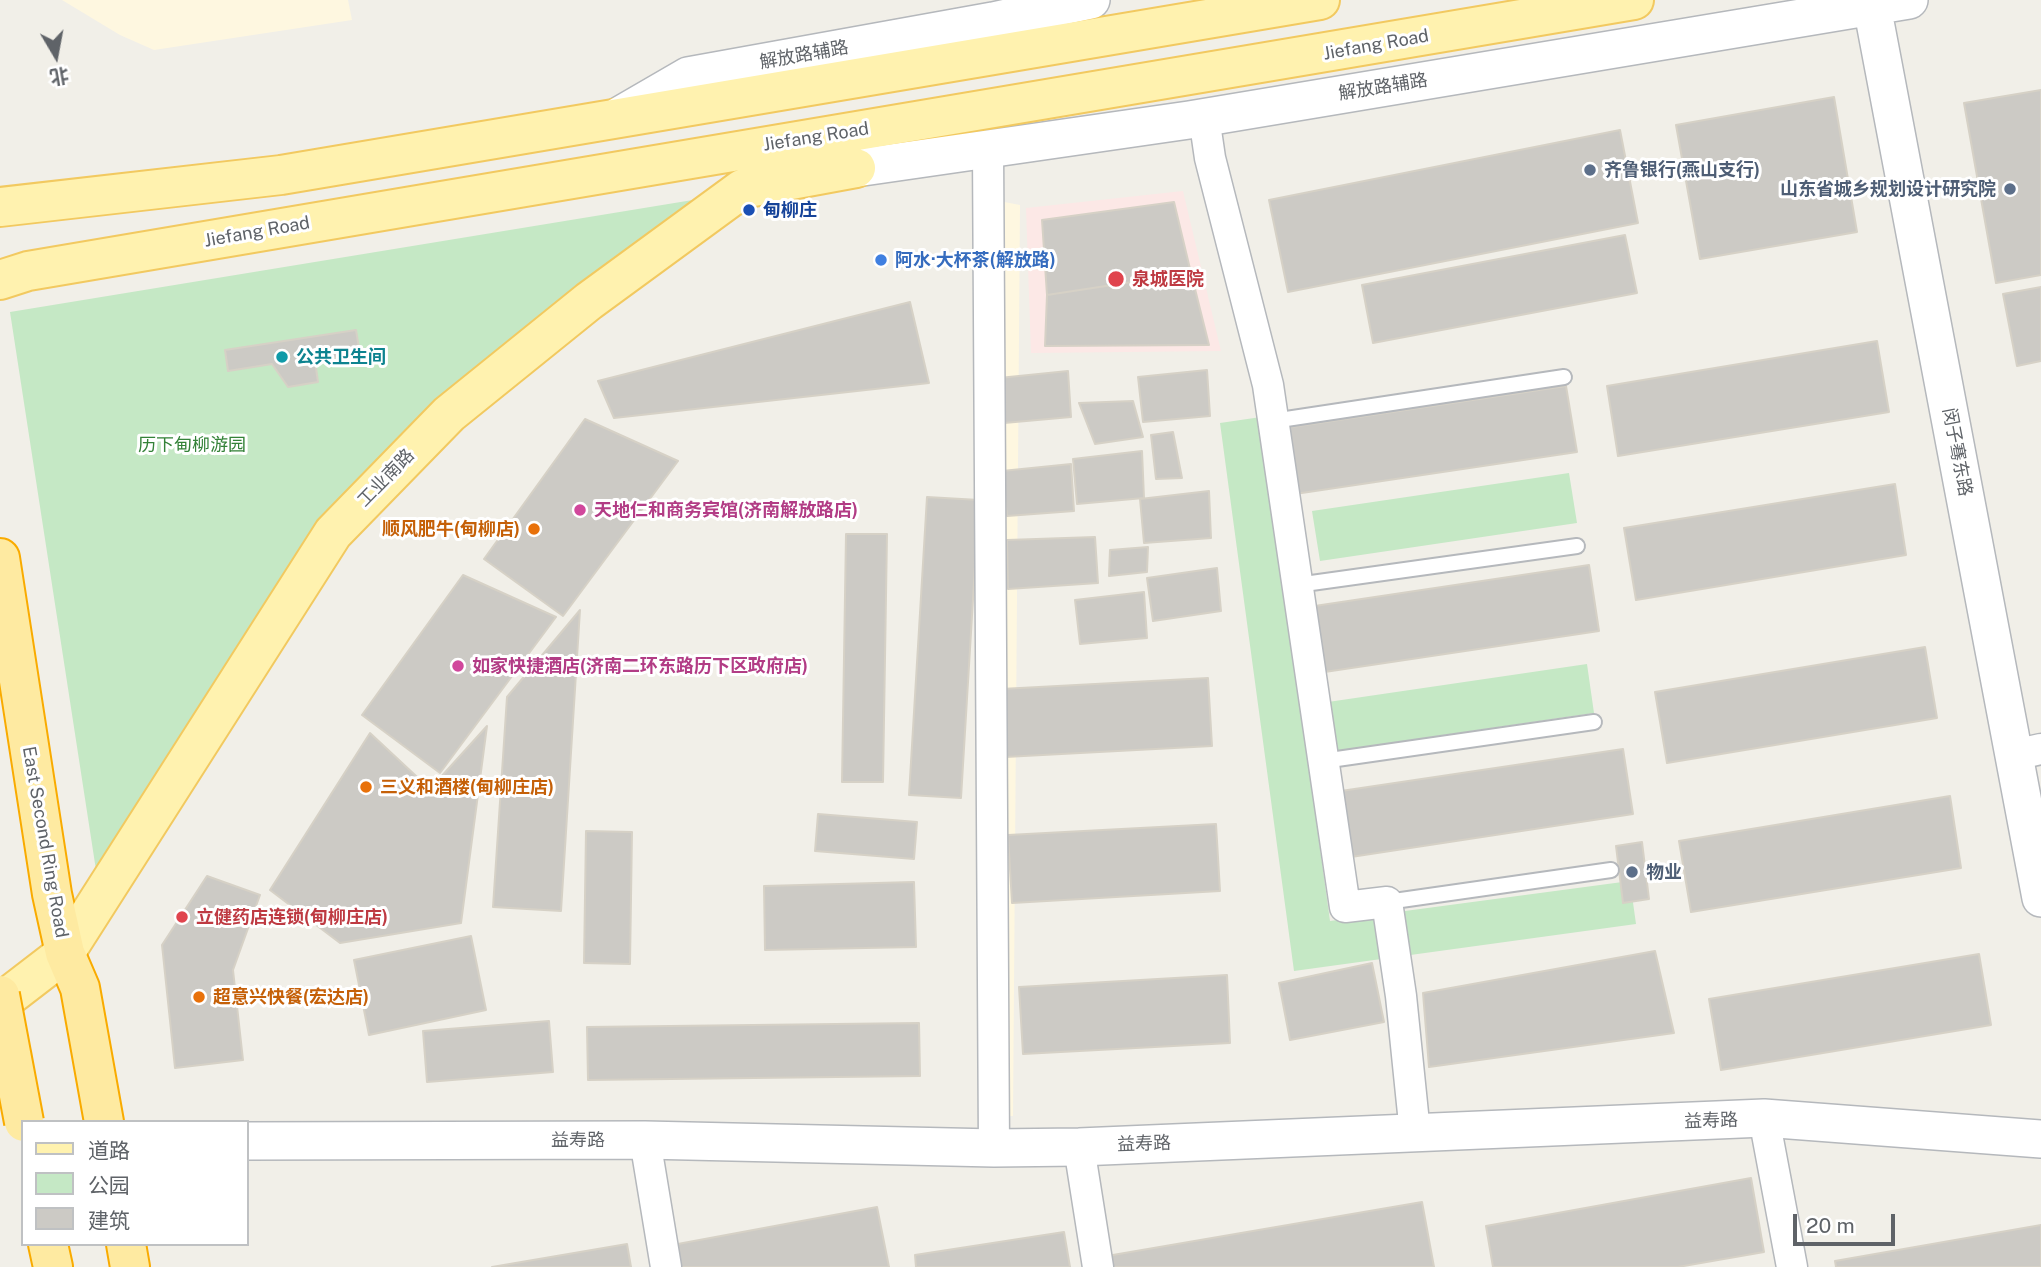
<!DOCTYPE html>
<meta charset="utf-8">
<style>
body{margin:0}
#map{position:relative;width:2041px;height:1267px;overflow:hidden;background:#f1efe8;font-family:"Public Sans","Noto Sans SC",sans-serif}
canvas{display:block}
.legend{position:absolute;left:21px;top:1120px;width:228px;height:126px;box-sizing:border-box;background:#fff;border:2px solid #bfc1c3;margin:0;padding:9px 12px;list-style:none;font-size:21px;color:#5f6368}
.legend li{display:flex;align-items:center;gap:14px;height:35px}
.legend b{width:35px;border:2px solid #bfc1c3}
.north{position:absolute;left:21px;top:21px;width:70px;height:70px;-webkit-text-stroke:5px #fff;paint-order:stroke;rotate:170deg;font-size:19px;font-weight:700;line-height:28px;text-align:center;color:#5f6368}
.north::after{content:'';display:block;margin:auto;width:24px;height:32px;background:#5f6368;clip-path:polygon(50% 0,100% 100%,50% 72%,0 100%)}
.scale{position:absolute;left:1793px;top:1214px;width:102px;height:32px;box-sizing:border-box;border:4px solid #5f6368;border-top:0;padding-left:9px;font-size:21px;line-height:24px;white-space:nowrap;color:#5f6368;-webkit-text-stroke:5px #fff;paint-order:stroke}
</style>
<div id="map">
<canvas width="2041" height="1267"></canvas>
<ul class="legend">
<li><b style="height:9px;background:#fff2af"></b>道路</li>
<li><b style="height:19px;background:#c5e8c5"></b>公园</li>
<li><b style="height:19px;background:#cccac5"></b>建筑</li>
</ul>
<div class="north">北</div>
<div class="scale">20 m</div>
</div>
<script>
const c = document.querySelector('canvas').getContext('2d');
c.lineJoin = 'round';
function fillPath(path, color) { c.fillStyle = color; c.fill(path, 'evenodd'); }
function strokePath(path, color, width, dash) { c.strokeStyle = color; c.lineWidth = width; c.lineCap = dash ? 'butt' : 'round'; c.setLineDash(dash || []); c.stroke(path); }
function write(font, color, halo, rows, align = 'center') {
  c.font = font + ' "Public Sans","Noto Sans SC",sans-serif'; c.lineWidth = 6; c.setLineDash([]); c.textBaseline = 'middle'; c.strokeStyle = halo; c.fillStyle = color; for (const [text, x, y, turn = 0] of rows) {
    c.save(); c.translate(x, y); c.rotate((+turn || 0) * Math.PI / 180); c.textAlign = isNaN(turn) ? turn : align; if (halo) c.strokeText(text, 0, 0); c.fillText(text, 0, 0); c.restore();
  }
}
const commercial = new Path2D(`
 M62,0H348L352,20L154,50L120,35Z
 M999,201L1020,205L1013,1116H997Z`);
const medical = new Path2D(`
 M1183,191L1221,351L1031,353L1026,208Z`);
const green = new Path2D(`
 M711,197L444,408L100,896L10,312Z
 M1261,417L1330,921L1630,881L1636,924L1294,971L1220,423Z
 M1569,473L1577,523L1320,561L1312,511Z
 M1587,664L1594,713L1335,751L1328,702Z`);
const building = new Path2D(`
 M2041,90V275L1996,283L1964,103Z
 M1834,97L1857,232L1700,259L1676,125Z
 M1620,130L1638,223L1288,292L1269,200Z
 M1174,202L1191,273L1047,295L1042,220Z
 M1625,235L1637,293L1373,343L1362,285Z
 M1191,273L1209,345L1045,346L1047,295Z
 M2041,287V361L2017,366L2003,294Z
 M910,302L929,383L614,418L598,381Z
 M356,330L360,354L315,361L318,382L288,387L272,364L228,371L225,350Z
 M1877,341L1889,412L1618,456L1607,386Z
 M1207,370L1210,416L1143,422L1138,377Z
 M1068,371L1071,417L1004,423L999,378Z
 M1566,386L1577,452L1295,494L1285,428Z
 M1133,401L1143,437L1095,444L1079,403Z
 M585,419L678,461L563,616L484,559Z
 M1173,432L1182,478L1156,479L1151,435Z
 M1142,451L1144,498L1077,504L1073,459Z
 M1071,464L1074,511L1007,516L1002,471Z
 M1895,484L1906,555L1636,600L1624,528Z
 M1209,491L1211,538L1144,543L1140,499Z
 M927,497L979,500L961,798L909,795Z
 M846,534H887L883,782H842Z
 M1095,537L1098,583L1008,589L1007,540Z
 M1148,547L1147,572L1109,576L1110,550Z
 M1589,565L1599,631L1318,673L1308,607Z
 M1217,568L1221,611L1153,621L1147,578Z
 M463,575L556,617L440,773L362,715Z
 M1144,592L1147,638L1080,644L1075,600Z
 M580,610L561,911L493,907L507,697Z
 M1925,647L1937,718L1667,763L1655,692Z
 M1208,678L1212,746L1005,757L1001,689Z
 M487,726L461,923L340,943L270,890L370,733L430,789Z
 M1623,749L1633,814L1351,857L1341,791Z
 M1950,796L1961,868L1691,912L1679,841Z
 M818,814L917,822L914,859L815,851Z
 M1216,824L1220,891L1012,903L1008,835Z
 M586,831L632,832L630,964L584,963Z
 M1642,842L1649,899L1623,903L1616,846Z
 M207,876L260,895L233,970L243,1060L175,1068L162,945Z
 M914,882L916,947L765,950L764,886Z
 M471,936L486,1010L369,1035L354,960Z
 M1655,951L1674,1033L1429,1067L1423,993Z
 M1979,954L1991,1025L1721,1070L1709,999Z
 M1372,963L1384,1022L1290,1040L1279,983Z
 M1227,975L1230,1043L1023,1054L1019,987Z
 M549,1021L553,1072L427,1082L423,1031Z
 M919,1023L920,1076L588,1080L587,1027Z
 M1751,1178L1764,1252L1678,1267H1493L1486,1226Z
 M1422,1202L1434,1267H1109L1107,1256Z
 M877,1207L889,1267H671L667,1246Z
 M2041,1225V1267H1836L1835,1261Z
 M1064,1232L1070,1267H916L915,1255Z
 M627,1244L631,1267H492Z`);
const service = new Path2D(`
 M1273,421L1564,377
 M1297,585L1577,546
 M1323,761L1594,722
 M1387,902L1611,870`);
const minor = new Path2D(`
 M1204,117L1210,158L1268,385L1345,907L1387,902L1401,996L1415,1133
 M988,150L994,1148
 M2014,755L2041,749
 M1764,1118L1792,1267
 M645,1140L666,1267
 M1079,1147L1098,1267`);
const tertiary = new Path2D(`
 M1872,6L2041,898
 M619,116L688,76L993,21L1091,0
 M856,168L1189,120L1909,0
 M247,1141L645,1140L994,1148L1079,1147L1764,1118L2041,1139`);
const primary = new Path2D(`
 M0,207L281,175L1320,0
 M0,280L28,271C563,179 1099,94 1634,0
 M0,1003L65,953L333,533L449,414L589,301L742,189L856,168`);
const trunk = new Path2D(`
 M0,558L52,894L65,953L80,988L104,1122
 M48,1244L53,1267
 M126,1244L130,1267`);
const trunkBridge = new Path2D(`
 M0,995L24,1122`);
const markers = [
 [1590,170,7,"#5c6f8a"],
 [2010,189,7,"#5c6f8a"],
 [749,210,7,"#1a4fb4"],
 [881,260,7,"#3f7fe0"],
 [1116,279,9,"#e0444e"],
 [282,357,7,"#0f9aa8"],
 [580,510,7,"#d1479c"],
 [534,529,7,"#e8710a"],
 [458,666,7,"#d1479c"],
 [366,787,7,"#e8710a"],
 [1632,872,7,"#5c6f8a"],
 [182,917,7,"#e0444e"],
 [199,997,7,"#e8710a"]
];
const streetNames = [
 ["Jiefang Road",1376,45,-10],
 ["解放路辅路",804,55,-10],
 ["解放路辅路",1383,87,-9],
 ["Jiefang Road",816,137,-9],
 ["Jiefang Road",257,232,-10],
 ["闵子骞东路",1957,452,79],
 ["工业南路",386,478,-46],
 ["East Second Ring Road",45,842,80],
 ["益寿路",1711,1121,-2],
 ["益寿路",578,1140],
 ["益寿路",1144,1144,-2]
];
const serviceNames = [
 ["齐鲁银行(燕山支行)",1604,170],
 ["山东省城乡规划设计研究院",1996,189,"right"],
 ["物业",1646,872]
];
const transitNames = [
 ["甸柳庄",763,210]
];
const shopNames = [
 ["阿水·大杯茶(解放路)",895,260]
];
const healthNames = [
 ["泉城医院",1132,279],
 ["立健药店连锁(甸柳庄店)",196,917]
];
const cultureNames = [
 ["公共卫生间",296,357]
];
const parkNames = [
 ["历下甸柳游园",192,445]
];
const hotelNames = [
 ["天地仁和商务宾馆(济南解放路店)",594,510],
 ["如家快捷酒店(济南二环东路历下区政府店)",472,666]
];
const foodNames = [
 ["顺风肥牛(甸柳店)",520,529,"right"],
 ["三义和酒楼(甸柳庄店)",380,787],
 ["超意兴快餐(宏达店)",213,997]
];
fillPath(commercial, '#fef7e0');
fillPath(medical, '#fce8e6');
fillPath(green, '#c5e8c5');
fillPath(building, '#cccac5');
strokePath(building, '#d6d1c6', 2);
strokePath(service, '#b5b8bc', 18);
strokePath(minor, '#b5b8bc', 33);
strokePath(tertiary, '#b5b8bc', 40);
strokePath(primary, '#f2c960', 42);
strokePath(trunk, '#f9ab00', 42);
strokePath(service, '#fff', 14);
strokePath(minor, '#fff', 30);
strokePath(tertiary, '#fff', 37);
strokePath(primary, '#fff2af', 38);
strokePath(trunk, '#feeaa1', 38);
strokePath(trunkBridge, '#f9ab00', 42, []);
strokePath(trunkBridge, '#feeaa1', 38);
for (const [x, y, r, color] of markers) { const dot = new Path2D(); dot.arc(x, y, r, 0, 2 * Math.PI); c.fillStyle = color; c.fill(dot); strokePath(dot, '#fff', 2.5); }
write('18px', '#5f6368', '#fff', streetNames);
write('bold 18px', '#4e5e75', '#fff', serviceNames, 'left');
write('bold 18px', '#164399', '#fff', transitNames, 'left');
write('bold 18px', '#366cbe', '#fff', shopNames, 'left');
write('bold 18px', '#be3a42', '#fff', healthNames, 'left');
write('bold 18px', '#0d838f', '#fff', cultureNames, 'left');
write('18px', '#348238', '#fff', parkNames);
write('bold 18px', '#b23c85', '#fff', hotelNames, 'left');
write('bold 18px', '#c56008', '#fff', foodNames, 'left');
</script>
